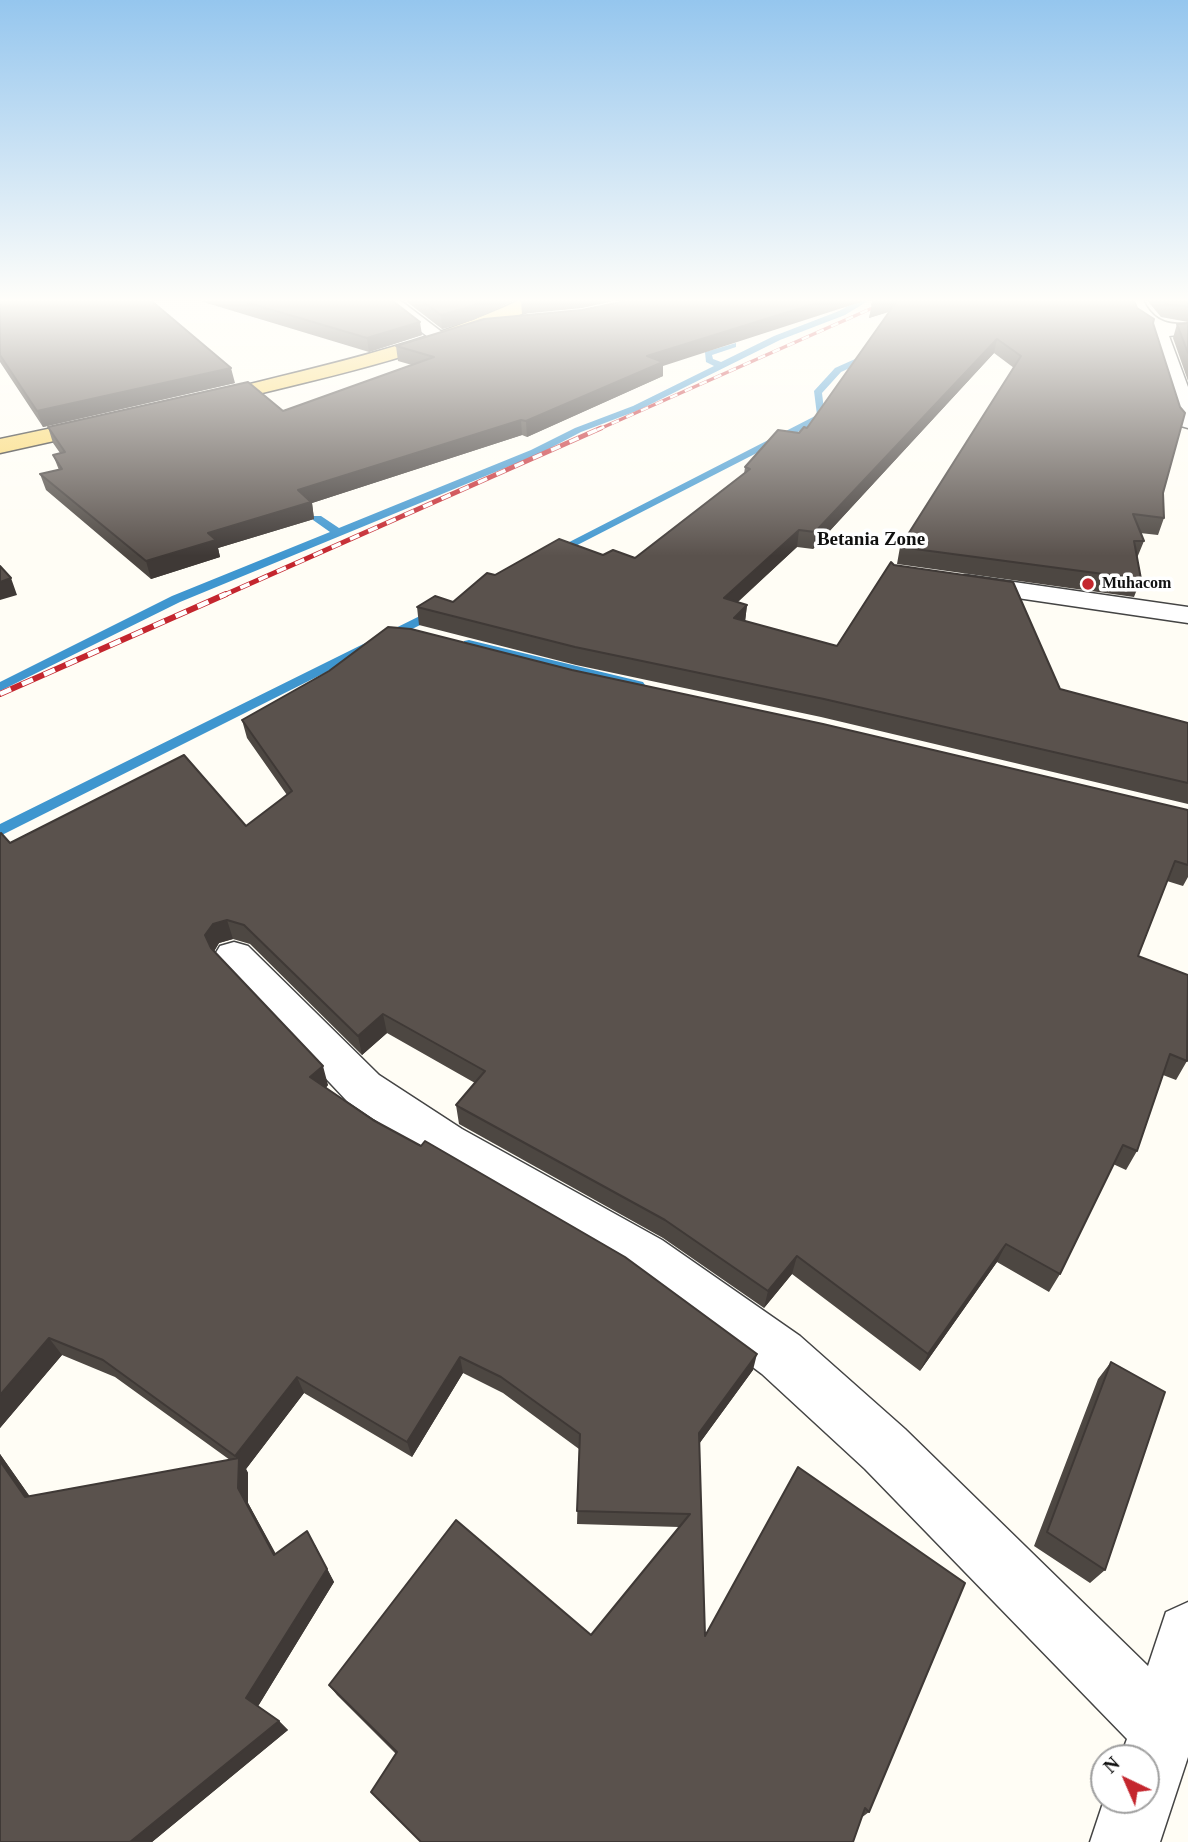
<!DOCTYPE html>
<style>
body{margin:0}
#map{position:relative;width:1188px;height:1842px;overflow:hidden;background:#fffdf5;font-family:Georgia,serif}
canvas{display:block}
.north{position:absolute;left:1090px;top:1744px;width:70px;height:70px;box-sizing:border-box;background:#fff;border:2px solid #a0a0a0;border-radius:50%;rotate:316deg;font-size:19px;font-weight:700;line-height:28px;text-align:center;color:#111}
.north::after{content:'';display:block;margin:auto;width:24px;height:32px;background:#c4262e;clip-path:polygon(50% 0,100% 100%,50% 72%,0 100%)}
</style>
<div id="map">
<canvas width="1188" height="1842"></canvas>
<div class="north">N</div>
</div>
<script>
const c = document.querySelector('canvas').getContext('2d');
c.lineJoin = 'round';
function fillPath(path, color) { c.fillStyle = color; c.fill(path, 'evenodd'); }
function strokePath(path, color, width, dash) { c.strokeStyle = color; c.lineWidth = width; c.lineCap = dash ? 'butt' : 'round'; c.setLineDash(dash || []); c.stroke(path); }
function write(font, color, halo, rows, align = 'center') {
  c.font = font + ' Georgia,serif'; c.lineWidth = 7; c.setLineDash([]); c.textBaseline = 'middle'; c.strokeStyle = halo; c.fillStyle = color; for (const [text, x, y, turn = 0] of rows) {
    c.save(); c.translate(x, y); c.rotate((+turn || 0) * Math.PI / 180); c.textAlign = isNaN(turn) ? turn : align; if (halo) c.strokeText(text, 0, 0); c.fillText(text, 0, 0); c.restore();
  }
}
const stream = new Path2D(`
 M863,298H873L845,315L780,340L639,410L581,432L539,454L180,602L0,691V682L172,596L330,532L313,520V516H321L339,528L531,450L575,428L633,406L714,366L706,362L705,352L736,343V347L712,355L713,359L721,362L774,336L839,311Z
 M873,351L876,356L841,372L822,393L825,418L554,557L544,555L817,415L814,391L835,368Z
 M438,607L442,608V614L0,836V824Z
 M469,640L643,682L645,685L638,689L464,647V641Z`);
const minor = new Path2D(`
 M377,298H397L451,339L442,344L436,343Z
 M1125,298H1142C1152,320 1165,325 1188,324V334L1169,336L1188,387V428L1181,426L1177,422L1151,336L1153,332L1135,320Z
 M965,575L1188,607V623L956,589L952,583L956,577Z
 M234,942L248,946L379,1075L462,1129L662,1240L800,1336L905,1429L1148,1666L1166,1612L1188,1602V1757L1160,1842H1090L1104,1800H1146V1758H1120L1127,1739L865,1469L762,1374L626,1272L430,1157L347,1101L220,966L214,956L220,946Z`);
const major = new Path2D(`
 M524,298H547C536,311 510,318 494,325C401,362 302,383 204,407L197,405L194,401L197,397C308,369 420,347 524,298Z
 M100,418L108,419L111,424L108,429L0,453V439Z`);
const railFar2 = new Path2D(`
 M597,430L895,298`);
const railFar1 = new Path2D(`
 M222,596L601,428`);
const rail = new Path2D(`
 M0,694L226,594`);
const wall = new Path2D(`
 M0,298L235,383L43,427L0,362Z
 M190,298H389L422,335L369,352Z
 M402,298H519L473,320L442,329Z
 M1145,298H1188V322L1161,317Z
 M872,305L1137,308L1153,323L1164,518L1158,535L1140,533L1144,541L1137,558L1141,579L1134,597L897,564L900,547L1014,368L994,353L813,549L797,547L738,602L747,605L745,621L837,646L894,565L1060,689L1188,723V804L821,717L576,665L419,625L417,607L453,602L495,575L603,555L635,558L744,474L745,467L807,428L889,312L869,318Z
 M582,310L663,366V376L527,437L522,435L312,503L314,519L218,548L220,557L151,579L46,490L40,474L59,470L53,455L60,453L53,443L48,427L283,411L412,365L398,361L396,346Z
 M1188,323V381L1173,338L1177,324Z
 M572,670L1188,810V877L1183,886L1167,881L1138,956L1187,1061L1176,1080L1163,1075L1137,1151L1126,1170L1113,1164L1060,1274L1049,1292L997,1262L920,1371L792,1274L764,1308L663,1238L459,1124L456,1105L475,1083L387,1033L362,1055L250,944L233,939L219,943L214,951L328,1085L326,1088L753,1370L699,1444L705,1636L869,1812L861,1818L396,1754L337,1695L329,1685L591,1635L679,1527L577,1524L579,1449L503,1393L463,1373L412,1457L304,1393L246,1469L248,1473V1503L276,1554L315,1545L334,1582L258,1706L279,1721L288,1730L152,1842H0V1454L30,1497L230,1460L115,1377L62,1355L0,1428L10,843L246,826L287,795L247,738L242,720Z
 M1111,1362L1105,1570L1090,1583L1034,1546L1098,1379Z`);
const shadedWall = new Path2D(`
 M489,298H519L473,320L442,329L441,315Z
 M546,298H628L582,308L522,314L521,301Z
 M833,298H873L663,366V376L527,437L526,421L647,356Z
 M891,298H901L899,308L869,318L872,305Z
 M420,322L422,335L369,352L367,338Z
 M997,339L994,353L813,549L815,532Z
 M231,368L235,383L43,427L37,411Z
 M521,420L522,435L312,503L314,519L218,548L220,557L151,579L146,561L298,490Z
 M799,530L797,547L722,616L724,598Z
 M11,578L17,595L0,600V582Z
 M747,605L745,622L734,618Z
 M227,920L233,939L219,943L212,955L205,935L213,924Z
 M383,1014L387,1033L362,1055L358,1036Z
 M323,1066L328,1085L316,1096L310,1077Z
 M1006,1244L997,1262L920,1371L928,1354Z
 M797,1256L792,1274L764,1308L768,1291Z
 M49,1338L62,1355L0,1428V1395Z
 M757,1354L753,1370L696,1448L699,1433Z
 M460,1357L463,1373L412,1457L407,1442Z
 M297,1377L304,1393L246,1469L248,1473V1503L283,1568L274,1555L238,1488L239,1462L235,1456Z
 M0,1454L40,1511L25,1497L0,1461Z
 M307,1531L334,1582L257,1708L246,1698Z
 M279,1721L288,1730L152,1842H130Z`);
const building = new Path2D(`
 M0,298H148L231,368L37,411L0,355Z
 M232,298H389L420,322L367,338Z
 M418,298H489L472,306L441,315Z
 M525,298H546L521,301Z
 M640,298H833L647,356L663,362L526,421L521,420L298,490L311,502L208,533L216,540L146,561L40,474L62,469L53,455L65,452L48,427L248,382L283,411L434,357L396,346L484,319L582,310Z
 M874,298H891L872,305Z
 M899,298H1133L1137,308L1154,319L1153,323L1180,407L1185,413L1163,493L1164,518L1133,514L1144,541H1134L1141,579L900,547L1021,356L997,339L815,532L799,530L724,598L747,605L734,618L837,646L891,562L894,565L1013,582L1060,689L1188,723V783L824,699L575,647L417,607L435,596L453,602L487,573L495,575L559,539L603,555L613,550L635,558L750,469L745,467L778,430L799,433L804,427L807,428Z
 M1161,298H1188V307L1166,304Z
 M1188,323V353L1177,324Z
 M0,566L11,578L0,582Z
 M388,627L411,629L572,670L823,724L1188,810V865L1175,861L1138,956L1188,975L1187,1061L1170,1054L1137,1151L1123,1145L1060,1274L1006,1244L928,1354L797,1256L768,1291L665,1220L461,1108L456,1105L485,1071L383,1014L358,1036L244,925L227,920L213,924L205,935L211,948L323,1066L310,1077L373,1120L421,1146L425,1141L625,1257L757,1354L699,1433L705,1636L798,1467L965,1583L869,1812L865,1808L853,1842H421L371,1792L397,1752L329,1685L456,1520L591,1635L690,1514L577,1511L580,1434L501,1377L460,1357L407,1442L297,1377L235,1456L103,1360L49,1338L0,1395V834L1,833L10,843L184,755L246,826L292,791L242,720L329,671Z
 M1111,1362L1165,1392L1105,1570L1047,1532Z
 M239,1458L238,1488L274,1555L307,1531L327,1569L246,1698L279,1721L130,1842H0V1461L25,1497Z`);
const markers = [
 [1088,584,7,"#c4262e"]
];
const farPoinames = [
 ["Muhacom",1102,584]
];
const farQuarternames = [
 ["Betania Zone",871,540]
];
fillPath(stream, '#3f96cf');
strokePath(minor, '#444', 3);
strokePath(major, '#222', 3);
fillPath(minor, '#fff');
fillPath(major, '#f9d66b');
strokePath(railFar2, '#c4262e', 3.5);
strokePath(railFar1, '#c4262e', 5);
strokePath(rail, '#c4262e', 6);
strokePath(railFar2, '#fff', 2.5, [8]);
strokePath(railFar1, '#fff', 3.5, [10]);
strokePath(rail, '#fff', 4.5, [12]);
fillPath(wall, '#4d4742');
fillPath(shadedWall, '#3f3936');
fillPath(building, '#5a524d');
strokePath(building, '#3f3936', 2);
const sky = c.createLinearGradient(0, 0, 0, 556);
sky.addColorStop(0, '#95c6ee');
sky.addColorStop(0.54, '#fffefa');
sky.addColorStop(1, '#fffefa00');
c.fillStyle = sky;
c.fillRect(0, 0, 1188, 556);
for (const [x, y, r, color] of markers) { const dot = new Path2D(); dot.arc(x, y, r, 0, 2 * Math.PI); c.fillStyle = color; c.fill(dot); strokePath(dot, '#fff', 2.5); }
write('bold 16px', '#111', '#fff', farPoinames, 'left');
write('bold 19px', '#111', '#fff', farQuarternames);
</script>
